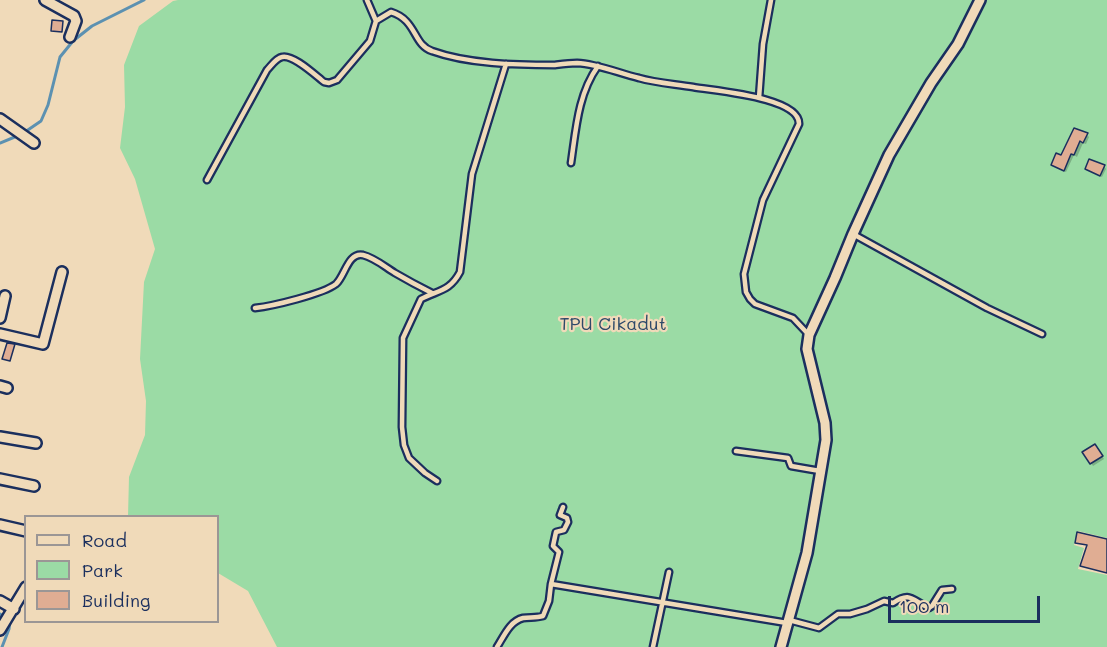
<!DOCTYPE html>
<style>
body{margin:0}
#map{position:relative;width:1107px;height:647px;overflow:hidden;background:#f0dab9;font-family:Mali,sans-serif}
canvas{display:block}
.legend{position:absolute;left:24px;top:515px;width:195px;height:108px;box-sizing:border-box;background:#f0dab9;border:2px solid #9b9695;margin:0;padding:8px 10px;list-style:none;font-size:18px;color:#1b2f5e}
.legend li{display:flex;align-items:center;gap:12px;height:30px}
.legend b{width:30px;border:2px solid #9b9695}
.scale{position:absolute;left:888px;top:596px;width:152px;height:27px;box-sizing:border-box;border:3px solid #1b2f5e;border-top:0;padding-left:8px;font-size:18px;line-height:21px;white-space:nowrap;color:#1b2f5e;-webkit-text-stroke:4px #f0dab9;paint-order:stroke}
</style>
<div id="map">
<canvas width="1107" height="647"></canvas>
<ul class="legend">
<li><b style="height:8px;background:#f0dab9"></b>Road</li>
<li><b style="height:16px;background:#9bdba5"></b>Park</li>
<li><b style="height:16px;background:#e0ad93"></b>Building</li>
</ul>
<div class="scale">100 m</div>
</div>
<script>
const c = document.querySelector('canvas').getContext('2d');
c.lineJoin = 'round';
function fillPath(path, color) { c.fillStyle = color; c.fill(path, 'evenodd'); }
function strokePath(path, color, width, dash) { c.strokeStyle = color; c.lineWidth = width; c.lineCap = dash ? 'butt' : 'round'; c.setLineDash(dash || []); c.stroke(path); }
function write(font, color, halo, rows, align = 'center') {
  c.font = font + ' Mali,sans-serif'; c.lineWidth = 4.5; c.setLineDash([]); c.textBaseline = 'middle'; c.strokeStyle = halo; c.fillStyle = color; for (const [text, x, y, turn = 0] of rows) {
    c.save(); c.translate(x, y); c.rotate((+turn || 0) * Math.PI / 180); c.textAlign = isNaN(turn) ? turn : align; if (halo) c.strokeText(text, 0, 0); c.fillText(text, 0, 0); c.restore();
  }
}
const green = new Path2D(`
 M178,0H1107V538L1078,531L1074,545L1084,548L1078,569L1107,575V647H277L248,591L218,573V516H128L129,477L145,435L146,401L140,359L144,282L155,249L135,179L120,148L125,107L124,65L139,26L173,1Z`);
const shadow = new Path2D(`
 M1087,135L1089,137L1086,144L1083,143L1077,157L1074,155L1066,172L1055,167L1062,157Z
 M1104,166L1106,169L1102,177L1087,169Z
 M1097,448L1104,459L1093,466L1084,452Z`);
const stream = new Path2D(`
 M0,143L22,134L41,121L48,105L60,57L73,41L92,26L144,0
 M0,614L10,621L9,629L2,647`);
const building = new Path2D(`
 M52,20L63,21L62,32L51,31Z
 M1074,128L1088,133L1083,143L1080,141L1074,155L1071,154L1064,171L1051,165L1056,153L1061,155Z
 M1089,159L1105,165L1100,176L1085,169Z
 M7,343L15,344L10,361L2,359Z
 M1095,444L1103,456L1090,464L1082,452Z
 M1077,532L1107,539V573L1080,566L1087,545L1075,543Z`);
const service = new Path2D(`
 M367,0L376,21
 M759,98L763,44L771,0
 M571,163C576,129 578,94 598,66
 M207,180L267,70C271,66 276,58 282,57C293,54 315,75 324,82L329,83L337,80L370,41L376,21L391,12C417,20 413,45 432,51C468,64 516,65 554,65C562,64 569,63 577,63C598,64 618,73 639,78C656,83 675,84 693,87C714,91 800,97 799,124L763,200L744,274L746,292L750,299L755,304L793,318L809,335
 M853,234L987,308L1042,334
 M255,308C273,306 323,294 336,284C345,276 348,252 363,255C375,258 385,267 395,273C407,280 420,287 432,293
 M736,451L788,458L791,466L820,471
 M437,481L425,473L409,458L404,445L402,427L403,338L421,299C439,290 450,291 460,272L472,174L506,64
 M563,507L560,515L567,518L568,522L564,530L556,532L553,546L559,552L551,584L787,623
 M789,620L819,628L838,614H850L867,609L884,601L893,603C910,591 912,600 929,608L932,606L942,590L952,589
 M497,647C504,636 510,621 523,618C530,617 536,618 543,616L549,601L551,584
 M653,647L669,572`);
const minor = new Path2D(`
 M45,0L74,16L76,21L70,37
 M0,119L34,143
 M0,318L5,296
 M0,334L43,344L62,272
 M0,386L7,388
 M0,437L36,443
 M0,479L34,486
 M0,525L26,531
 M0,601L14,609
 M0,630L26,587
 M781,647L807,553L826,440L825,423L807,349L809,335L835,278L853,234L889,155L931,83L958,44L980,0`);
const parkNames = [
 ["TPU Cikadut",613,324]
];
fillPath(green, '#9bdba5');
fillPath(shadow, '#0003');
strokePath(stream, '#5c91b1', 3);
fillPath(building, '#e0ad93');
strokePath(building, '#1b2f5e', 1.5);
strokePath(service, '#1b2f5e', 9);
strokePath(minor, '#1b2f5e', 14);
strokePath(service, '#f0dab9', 4.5);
strokePath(minor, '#f0dab9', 9);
write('18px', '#2e4969', '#f0dab9', parkNames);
</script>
